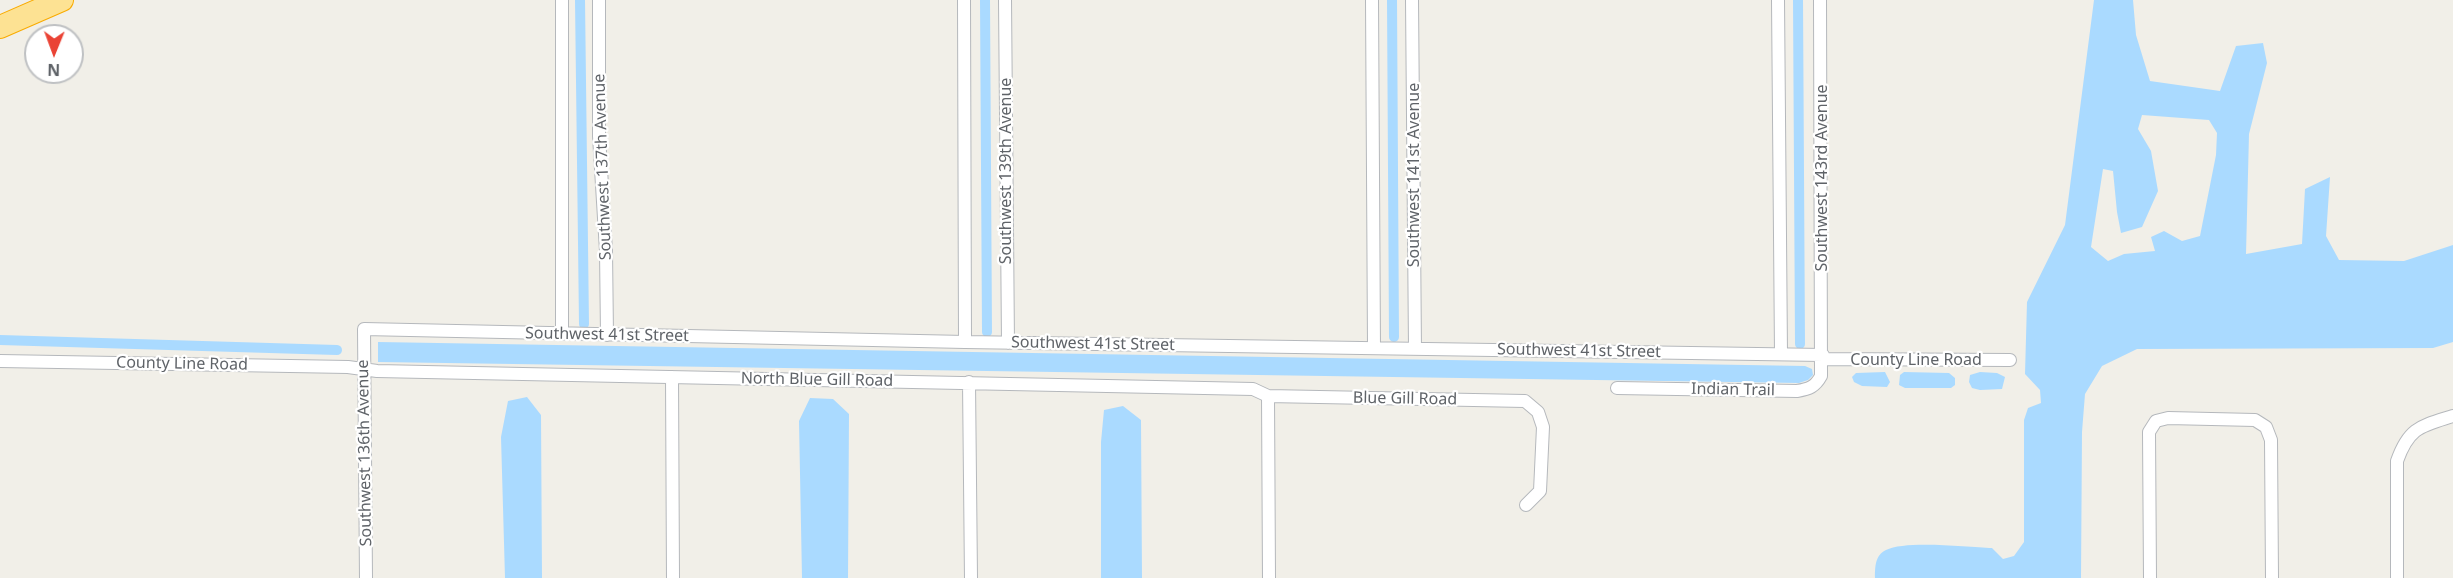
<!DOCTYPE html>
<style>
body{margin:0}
#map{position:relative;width:2453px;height:578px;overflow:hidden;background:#f1efe8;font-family:"Noto Sans",sans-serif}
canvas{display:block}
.north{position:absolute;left:24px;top:24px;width:60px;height:60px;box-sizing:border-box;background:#fff;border:2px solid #bfc1c3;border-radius:50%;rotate:181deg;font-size:16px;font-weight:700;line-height:24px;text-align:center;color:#5f6368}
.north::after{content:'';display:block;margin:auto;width:21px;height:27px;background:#ea4335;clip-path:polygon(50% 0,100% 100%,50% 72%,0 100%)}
</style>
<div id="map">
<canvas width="2453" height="578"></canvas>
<div class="north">N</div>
</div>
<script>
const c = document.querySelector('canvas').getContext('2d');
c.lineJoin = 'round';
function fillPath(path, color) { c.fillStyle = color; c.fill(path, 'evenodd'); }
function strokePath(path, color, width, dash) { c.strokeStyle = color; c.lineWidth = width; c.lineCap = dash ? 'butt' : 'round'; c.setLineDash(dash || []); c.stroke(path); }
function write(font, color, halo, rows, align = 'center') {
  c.font = font + ' "Noto Sans",sans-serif'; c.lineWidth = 4.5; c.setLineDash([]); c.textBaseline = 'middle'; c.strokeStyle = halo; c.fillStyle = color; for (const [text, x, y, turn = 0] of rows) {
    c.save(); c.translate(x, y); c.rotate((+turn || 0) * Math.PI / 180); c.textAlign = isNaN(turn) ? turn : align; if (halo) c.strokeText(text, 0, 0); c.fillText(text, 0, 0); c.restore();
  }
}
const water = new Path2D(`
 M2094,0H2133L2136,35L2150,81L2220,91L2236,46L2263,43L2267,63L2249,134L2246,254L2302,244L2305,189L2330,177L2326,236L2339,260L2404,261L2453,245V342L2433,348L2137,349L2102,366L2085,394L2082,432L2081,578H1875C1875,567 1875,555 1886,550C1905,540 1968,547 1992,548L2003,559L2014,556L2024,542V420L2028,408L2041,403L2040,390L2025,374L2027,302L2065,225ZM2142,115L2209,120L2217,133L2216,155L2200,236L2182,241L2164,231L2151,237L2155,251L2124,254L2108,261L2091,247L2103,169L2113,171L2117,212L2121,233L2142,227L2158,191L2151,151L2138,129Z
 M378,342L1805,366L1812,369L1813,375L1808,380L1799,383L378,362Z
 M1885,372L1890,382L1887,387L1862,386L1854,382L1852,377L1856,373Z
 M1904,372L1949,373L1955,378V385L1951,388H1905L1899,385L1900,375Z
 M1980,372L1997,373L2005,377L2002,389L1980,390L1972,388L1969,382L1970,375Z
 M527,397L541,415L542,578H505L501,437L508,401Z
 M810,398L833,399L849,414L848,578H802L799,421Z
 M1123,406L1141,420L1142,578H1101V442L1104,410Z`);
const canal = new Path2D(`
 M580,0L584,324
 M985,0L987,332
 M1392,0L1394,337
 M1798,0L1800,344
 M0,340L337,350`);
const minor = new Path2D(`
 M599,0V136L606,251L607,335
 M964,0L965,342
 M1005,0L1008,343
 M1372,0L1374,347
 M1412,0L1415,349
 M1778,0L1781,353
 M562,334V0
 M1823,359L2010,360
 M0,361L348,367L377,371L1253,389L1268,396L1525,401L1538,412L1543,427L1540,491L1526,505
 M672,377L673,578
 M969,382L971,578
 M1617,388L1797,391C1809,389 1815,387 1821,376L1820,0
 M1268,396L1269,578
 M366,578L364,329L965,342L1823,355
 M2150,578L2149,432L2156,421L2168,418L2255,420L2266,427L2271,440L2272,578
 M2397,578V461C2409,427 2421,426 2453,416`);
const motorway = new Path2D(`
 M0,27L62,0`);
const streetNames = [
 ["Southwest 137th Avenue",603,167,-92],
 ["Southwest 139th Avenue",1006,171,-90],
 ["Southwest 141st Avenue",1414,175,-90],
 ["Southwest 143rd Avenue",1822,178,-90],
 ["Southwest 41st Street",607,335,1],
 ["Southwest 41st Street",1093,344,1],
 ["Southwest 41st Street",1579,351,1],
 ["County Line Road",1916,360],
 ["County Line Road",182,364,1],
 ["North Blue Gill Road",817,380,1],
 ["Indian Trail",1733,390,1],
 ["Blue Gill Road",1405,399,1],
 ["Southwest 136th Avenue",365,453,-91]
];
fillPath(water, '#aadaff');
strokePath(canal, '#aadaff', 10);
strokePath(minor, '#b5b8bc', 14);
strokePath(motorway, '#f9ab00', 24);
strokePath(minor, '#fff', 12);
strokePath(motorway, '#fde293', 22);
write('16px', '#5f6368', '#fff', streetNames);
</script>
